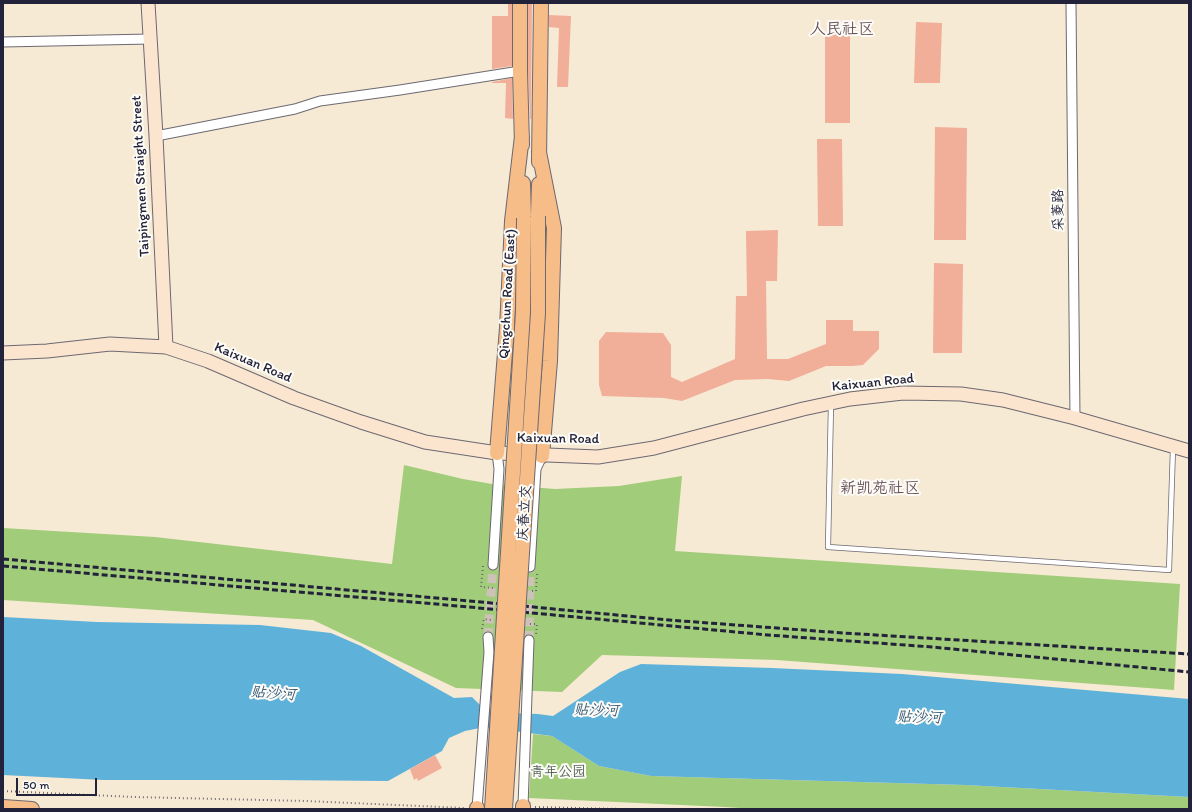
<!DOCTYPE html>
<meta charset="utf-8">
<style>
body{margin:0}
#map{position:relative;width:1192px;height:812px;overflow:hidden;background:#f6ead4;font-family:Itim,sans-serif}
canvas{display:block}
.frame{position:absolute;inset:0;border:4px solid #22223b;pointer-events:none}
.scale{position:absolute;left:16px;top:778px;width:81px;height:18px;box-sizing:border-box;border:2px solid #22223b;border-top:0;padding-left:5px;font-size:12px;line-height:14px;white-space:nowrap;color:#22223b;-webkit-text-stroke:3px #fdfcf7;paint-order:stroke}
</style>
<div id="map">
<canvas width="1192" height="812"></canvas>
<div class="frame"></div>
<div class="scale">50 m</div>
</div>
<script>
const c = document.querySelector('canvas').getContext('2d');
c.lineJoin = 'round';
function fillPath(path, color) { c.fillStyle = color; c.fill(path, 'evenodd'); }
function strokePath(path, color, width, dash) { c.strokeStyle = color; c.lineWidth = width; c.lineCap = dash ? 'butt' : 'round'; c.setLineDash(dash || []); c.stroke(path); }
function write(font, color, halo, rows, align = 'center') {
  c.font = font + ' Itim,"LXGW WenKai TC",sans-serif'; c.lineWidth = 4; c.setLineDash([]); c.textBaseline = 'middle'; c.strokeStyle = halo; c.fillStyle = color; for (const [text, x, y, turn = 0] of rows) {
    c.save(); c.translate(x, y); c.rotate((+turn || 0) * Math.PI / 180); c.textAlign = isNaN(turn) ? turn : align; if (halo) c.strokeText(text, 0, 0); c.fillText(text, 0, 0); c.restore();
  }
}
const green = new Path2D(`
 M404,465L463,479L492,484L555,489L619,486L682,476L675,551L1180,584L1174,690L777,660L602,655L562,692L456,688L313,620L3,600V528L155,537L392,564Z
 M533,734L552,736L599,766L651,776L965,785L1189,797V809H756L725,807L529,798Z`);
const water = new Path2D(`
 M3,617L97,622L260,625L331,633L361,646L454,698L472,697L480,705L481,712L538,714L553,716L620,672L641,664L772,668L902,674L1189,699V797L965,785L651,776L599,766L552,736L490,728H480L465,731L449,738L442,751L388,781L270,780H103L3,775Z`);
const building = new Path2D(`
 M508,3H512V66L492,69V16H508Z
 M528,3H532L531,119H530L528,71Z
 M549,15L571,16L568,87H557L559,28L549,27Z
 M916,22L942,23L940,83H914Z
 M850,31V123H825V32Z
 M512,78L513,119L505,118L506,83H492V82Z
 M935,127L967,128L966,240H934Z
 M817,139H842L843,226H818Z
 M778,230L777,281H766L767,359H788L826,344V320H853V331H879V349L863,365L852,366H826L789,381L768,379L735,380L682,401L664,398L602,396L599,385V341L606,332L663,333L671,345V377L682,382L735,359L736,296H747L746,231Z
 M934,263L963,264L962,353H933Z
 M435,755L442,768L418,781L417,778L414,780L410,769Z`);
const streetTunnel = new Path2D(`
 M488,637L493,565
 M529,640L530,567`);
const path = new Path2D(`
 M483,566L481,587L493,588
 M532,591H536L537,574
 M530,624H537L536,635
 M482,629L484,619L491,620
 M3,791L134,797L306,801L465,808
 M535,807L622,809`);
const lane = new Path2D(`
 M831,404L828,547L1169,570L1173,448`);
const street = new Path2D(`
 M1071,3L1075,418
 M3,42L150,39
 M156,136L295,109L320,101L400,90L520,71
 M493,565L499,469L497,453
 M530,567L536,469L542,456
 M523,806L529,640
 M477,808L489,652L488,637`);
const secondary = new Path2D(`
 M148,3L156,136L166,347
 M3,353L47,351L110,344L166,347L208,361L294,398L361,422L425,442L497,453L598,457L654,448L803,409L850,399L903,393L961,394L1003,400L1075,418L1189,451`);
const primary = new Path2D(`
 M520,3V71L522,145
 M539,152L554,228L550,361L542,456
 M539,162L541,3
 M523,183L524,218
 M538,216L539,184
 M497,453L507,328L512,221L522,136
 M523,806V809
 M3,807L32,809
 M477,809V808`);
const rail = new Path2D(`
 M3,559L481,602L669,620L843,633L1189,654
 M3,566L458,606L768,635L932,647L1189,672`);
const primaryBridge = new Path2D(`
 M492,809L523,312L524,218
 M505,809L538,313V216`);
const streetNames = [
 ["Taipingmen Straight Street",141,176,-93],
 ["采菱路",1059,210,-91],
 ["Qingchun Road (East)",508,294,-87],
 ["Kaixuan Road",253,363,23],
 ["Kaixuan Road",873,383,-6],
 ["Kaixuan Road",558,439,1],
 ["庆春立交",525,513,-86]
];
const parkNames = [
 ["青年公园",558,772]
];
const waterNames = [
 ["贴沙河",273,694,4],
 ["贴沙河",596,711,1],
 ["贴沙河",919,718,1]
];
const quarterNames = [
 ["人民社区",842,30],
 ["新凯苑社区",880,489]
];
fillPath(green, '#a1cc79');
fillPath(water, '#5eb2da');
fillPath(building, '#f1ae99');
strokePath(streetTunnel, '#ccc2b5', 9, [9, 4.5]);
strokePath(lane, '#6c6871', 6);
strokePath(street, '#6c6871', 11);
strokePath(secondary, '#6c6871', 15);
strokePath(primary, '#6c6871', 16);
strokePath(path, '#6c6871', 2, [1, 3]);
strokePath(lane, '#fff', 4.5);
strokePath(street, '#fff', 9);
strokePath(secondary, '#fce5cf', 13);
strokePath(primary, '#f7bd88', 14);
strokePath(rail, '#22223b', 3, [6, 3]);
strokePath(primaryBridge, '#6c6871', 16, []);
strokePath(primaryBridge, '#f7bd88', 14);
write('14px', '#22223b', '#fdfcf7', streetNames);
write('14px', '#4e5e51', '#fdfcf7', parkNames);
write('italic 15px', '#3a5c7b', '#fdfcf7', waterNames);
write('16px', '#6a535c', '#fdfcf7', quarterNames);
</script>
